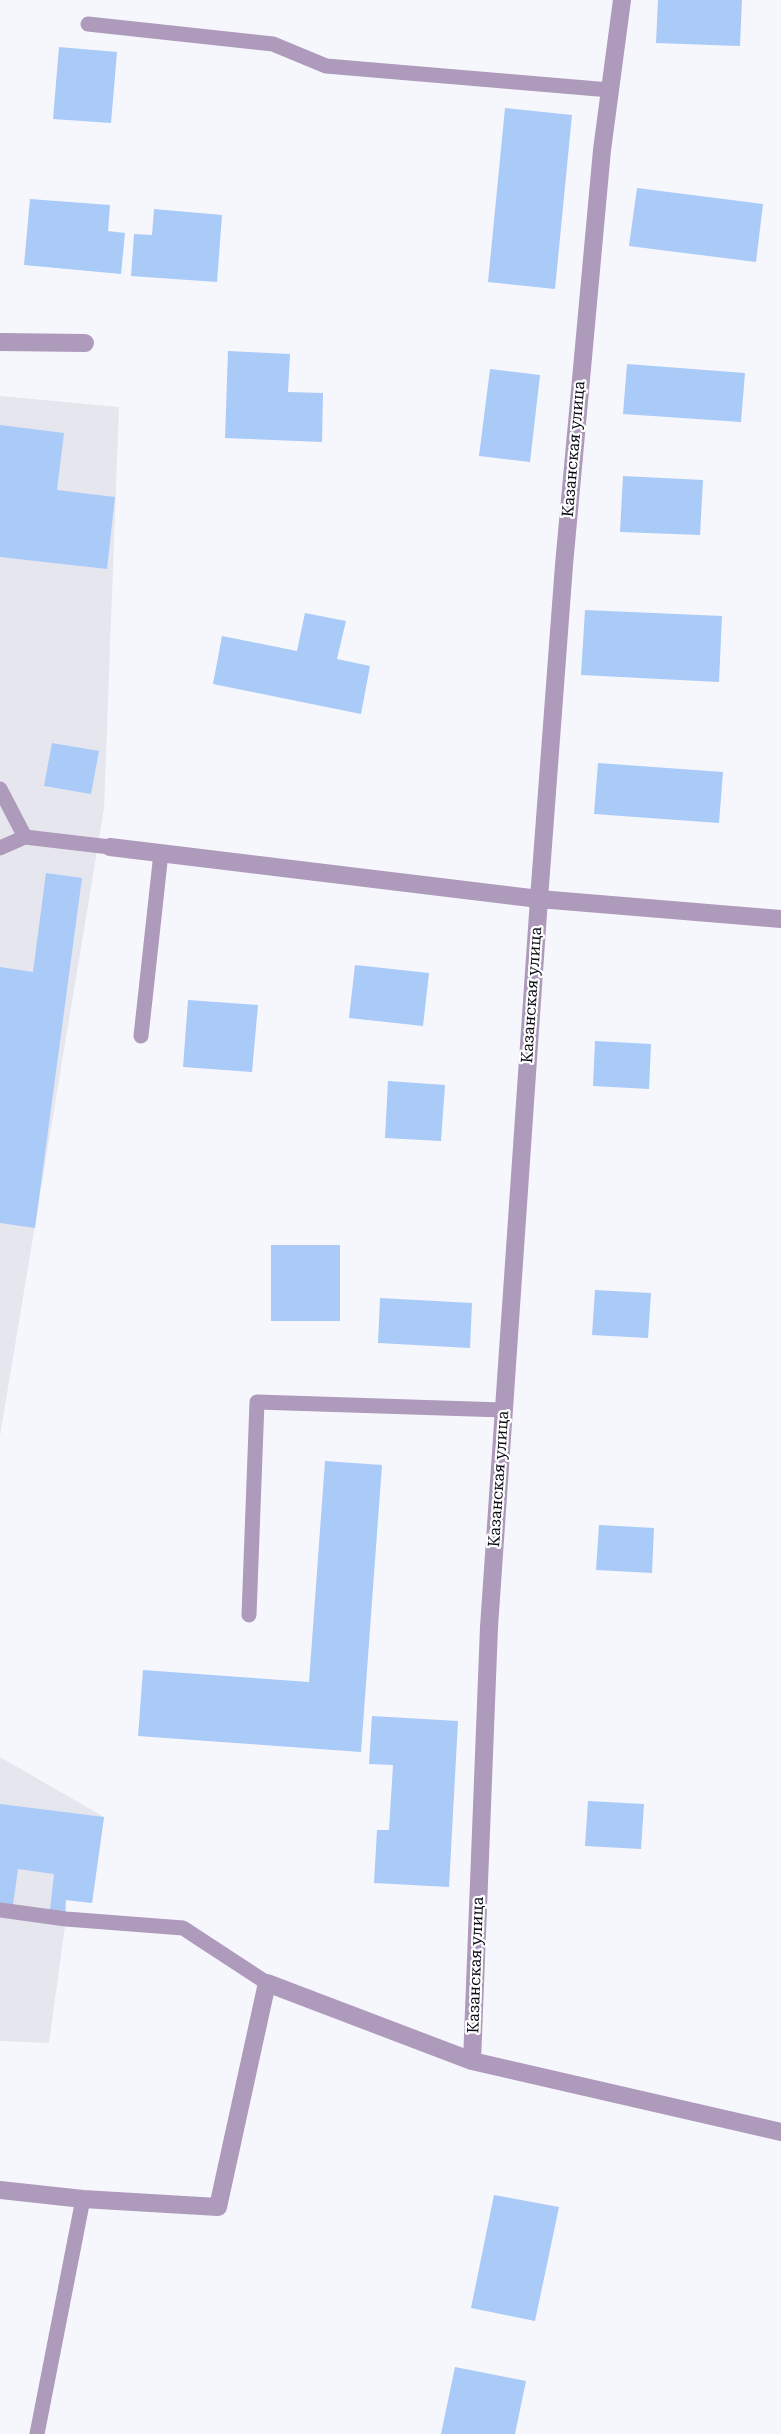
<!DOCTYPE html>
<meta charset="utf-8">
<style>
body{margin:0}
canvas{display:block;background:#f6f6fd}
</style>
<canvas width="781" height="2434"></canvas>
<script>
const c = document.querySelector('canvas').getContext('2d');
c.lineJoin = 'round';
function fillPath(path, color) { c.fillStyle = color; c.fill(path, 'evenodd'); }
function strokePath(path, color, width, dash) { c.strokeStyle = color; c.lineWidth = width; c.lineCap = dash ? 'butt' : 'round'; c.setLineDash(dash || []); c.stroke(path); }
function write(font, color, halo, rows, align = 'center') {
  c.font = font + ' "Roboto Serif",serif'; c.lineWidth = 4.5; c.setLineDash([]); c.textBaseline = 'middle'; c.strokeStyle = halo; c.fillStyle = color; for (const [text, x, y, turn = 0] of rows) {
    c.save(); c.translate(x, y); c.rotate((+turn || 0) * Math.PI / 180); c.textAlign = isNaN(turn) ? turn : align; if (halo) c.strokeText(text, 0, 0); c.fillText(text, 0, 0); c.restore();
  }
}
const built = new Path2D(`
 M0,396L119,407L104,809L0,1436Z
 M0,1757L104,1817L92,1903L66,1900V1919L49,2043L0,2041Z`);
const building = new Path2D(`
 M658,0H742L740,46L656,43Z
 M59,47L117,52L111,123L53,119Z
 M505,108L572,115L555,289L488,282Z
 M637,188L763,204L756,262L629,246Z
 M30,199L110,205L108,231L125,233L121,274L24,265Z
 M154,209L222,215L217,282L131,276L134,234L152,235Z
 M228,351L290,354L288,392L323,393L322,442L225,438Z
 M627,364L745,373L741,422L623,414Z
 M490,369L540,375L530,462L479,456Z
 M0,425L64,433L57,490L115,497L107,569L0,557Z
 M623,476L703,480L700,535L620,532Z
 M585,610L722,616L719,682L581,675Z
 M305,613L346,621L337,659L370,666L361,714L213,684L222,636L297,651Z
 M52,743L99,751L91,794L44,786Z
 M598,763L723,772L719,823L594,814Z
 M46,873L82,878L35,1228L0,1223V967L33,972Z
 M355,965L429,973L423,1026L349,1018Z
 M188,1000L258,1005L252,1072L183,1067Z
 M595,1041L651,1044L649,1089L593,1086Z
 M388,1081L445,1085L441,1141L385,1138Z
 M271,1245H340V1321H271Z
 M595,1290L651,1293L648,1338L592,1335Z
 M380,1298L472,1303L470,1348L378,1343Z
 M325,1461L382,1465L361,1752L138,1736L143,1670L309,1682Z
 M599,1525L654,1528L652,1573L596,1570Z
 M372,1716L458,1721L449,1887L374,1883L377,1830H389L393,1765L369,1764Z
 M588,1801L644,1804L641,1849L585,1846Z
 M0,1804L104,1817L92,1903L66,1900L65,1912L50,1910L54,1874L18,1869L13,1905L0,1904Z
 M494,2195L559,2207L535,2321L471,2308Z
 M455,2367L526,2381L515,2434H441Z`);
const lane = new Path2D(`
 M88,24L273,44L326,66L610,90
 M0,789L25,837
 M0,848L25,837L110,847
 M141,1036L161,853
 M249,1615L257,1402L503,1410
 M0,1910L66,1919L183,1928L267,1983
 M37,2434L83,2199`);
const street = new Path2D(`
 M0,342L85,343
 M110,847L539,899L781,919
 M472,2061L489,1627L539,899L564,565L602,150L622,0
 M0,2190L83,2199L218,2207L267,1983L472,2061L781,2132`);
const streetNames = [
 ["Казанская улица",574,449,-85],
 ["Казанская улица",532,995,-86],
 ["Казанская улица",499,1479,-86],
 ["Казанская улица",476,1965,-88]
];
fillPath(built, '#e6e6ee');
fillPath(building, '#aacbf7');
strokePath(lane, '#ae9abb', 15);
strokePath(street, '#ae9abb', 18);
write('16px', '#0b0b16', '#fff', streetNames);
</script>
